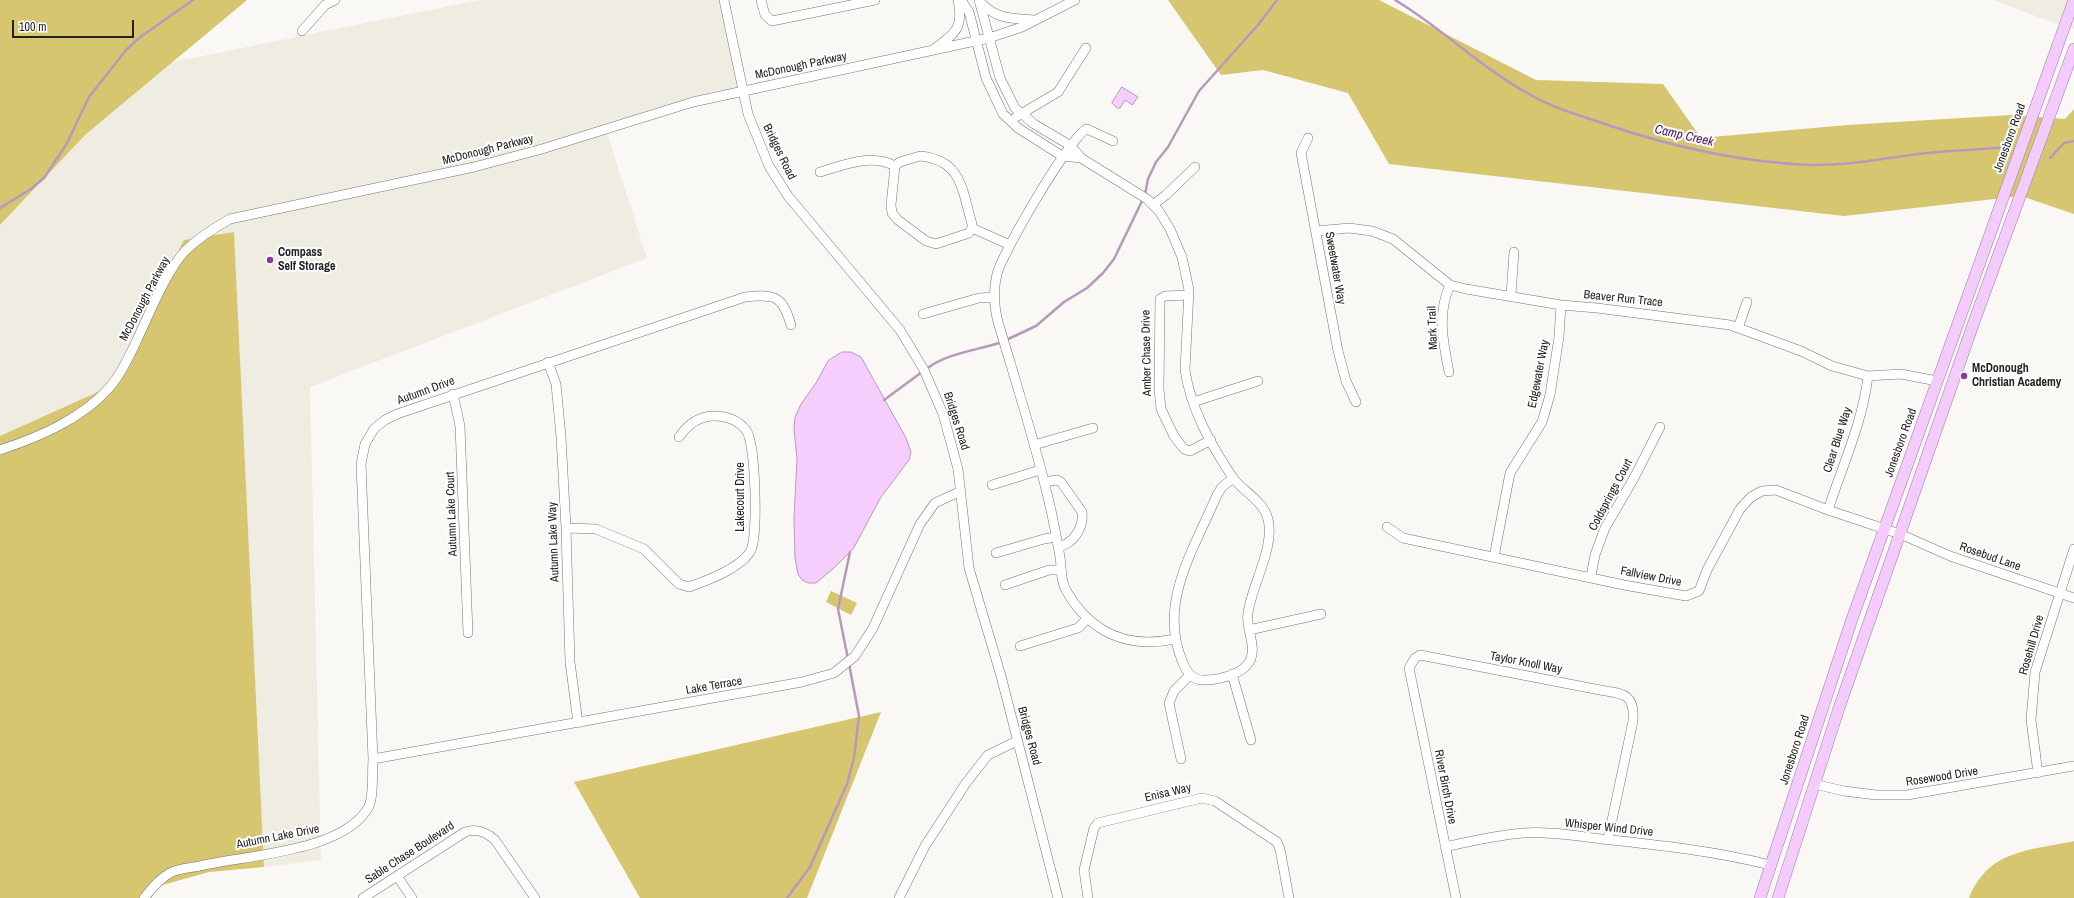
<!DOCTYPE html>
<style>
body{margin:0}
#map{position:relative;width:2074px;height:898px;overflow:hidden;background:#f9f8f4;font-family:"Archivo Narrow",sans-serif}
canvas{display:block}
.scale{position:absolute;left:12px;top:20px;width:122px;height:18px;box-sizing:border-box;border:2px solid #222120;border-top:0;padding-left:5px;font-size:12px;line-height:14px;white-space:nowrap;color:#222120;-webkit-text-stroke:3px #fff;paint-order:stroke}
</style>
<div id="map">
<canvas width="2074" height="898"></canvas>
<div class="scale">100 m</div>
</div>
<script>
const c = document.querySelector('canvas').getContext('2d');
c.lineJoin = 'round';
function fillPath(path, color) { c.fillStyle = color; c.fill(path, 'evenodd'); }
function strokePath(path, color, width, dash) { c.strokeStyle = color; c.lineWidth = width; c.lineCap = dash ? 'butt' : 'round'; c.setLineDash(dash || []); c.stroke(path); }
function write(font, color, halo, rows, align = 'center') {
  c.font = font + ' "Archivo Narrow",sans-serif'; c.lineWidth = 4; c.setLineDash([]); c.textBaseline = 'middle'; c.strokeStyle = halo; c.fillStyle = color; for (const [text, x, y, turn = 0] of rows) {
    c.save(); c.translate(x, y); c.rotate((+turn || 0) * Math.PI / 180); c.textAlign = isNaN(turn) ? turn : align; if (halo) c.strokeText(text, 0, 0); c.fillText(text, 0, 0); c.restore();
  }
}
const built = new Path2D(`
 M479,0H722L741,89L606,130L647,258L310,387L321,860L264,867L234,232L184,240L111,386L0,436V225L85,135L173,62Z
 M1993,0H2074V29L2043,19Z`);
const green = new Path2D(`
 M0,0H247L85,135L0,225Z
 M1168,0H1379L1536,80L1663,84L1701,138L1847,125L2011,115L2065,119L2074,109V214L2021,196L1844,216L1389,164L1348,93L1263,70L1221,75Z
 M234,232L264,867L209,872L159,886L151,898H0V436L111,386L184,240Z
 M831,591L857,603L851,615L826,602Z
 M881,712L807,898H640L574,782Z
 M2074,841V898H1969C1989,849 2029,851 2074,841Z`);
const water = new Path2D(`
 M1122,87L1138,97L1132,105L1125,100L1120,108H1117L1112,103Z
 M842,352H851L861,357L906,438L911,452L909,460L881,497L853,549L834,568L816,583H808L802,580L798,574L795,558L794,518L797,459L794,429L795,417L801,404L816,383L828,361Z`);
const stream = new Path2D(`
 M1395,0C1442,28 1481,68 1529,94C1554,109 1583,116 1611,126C1676,148 1742,162 1810,165C1850,166 1888,157 1928,153C1954,150 1980,150 2006,147
 M2050,158L2064,143L2074,141
 M1145,194L1148,179L1156,162L1168,147L1199,91L1258,25L1277,0
 M0,208L31,189L44,178L66,145L89,97L126,50L139,38L193,0
 M1006,340L1036,326L1064,302L1087,288L1103,273L1114,259L1143,199
 M926,369C949,352 976,351 1002,342
 M884,400L922,372
 M848,659L838,609L850,552
 M787,898L810,867L847,784L854,758L859,716L849,664`);
const minor = new Path2D(`
 M724,0L748,114L769,166L788,196L900,330L924,370L943,414L958,469L969,568L1001,676L1058,898
 M761,0L765,15L772,21L875,0
 M961,0L969,12L986,78L1003,114L1018,128L1062,156L1081,158
 M979,0L1000,78L1015,108L1034,124L1071,146L1081,158L1147,199L1159,211L1170,229L1182,257L1189,290L1185,370C1191,410 1211,445 1233,478L1222,487L1217,495C1194,549 1157,604 1183,663C1187,673 1194,681 1205,680C1217,680 1239,675 1247,665C1260,650 1245,630 1248,613C1252,584 1275,548 1268,519C1263,501 1244,492 1233,478
 M981,3C998,20 1012,18 1035,20
 M302,31L325,5L335,0
 M934,49C955,34 964,28 958,0
 M1016,117L1058,92L1086,48
 M1308,138L1301,153L1338,351L1346,381L1356,402
 M1113,141L1087,129C1071,135 1002,253 997,274C993,290 994,306 998,322C1016,383 1036,444 1050,506C1054,523 1057,540 1060,557C1062,569 1060,581 1067,592C1091,633 1128,649 1175,639
 M920,156C962,160 962,190 972,224V228L969,233L936,244L926,241L898,220L892,213L891,205L895,166L900,162Z
 M820,172C844,165 871,153 895,166
 M1154,204L1166,195L1195,167
 M972,228L1010,245
 M1316,231L1349,228L1372,231L1393,239L1450,285L1466,289L1561,305L1597,308L1730,325L1801,351L1832,366L1868,376L1901,374L1937,381
 M1189,295L1165,296L1160,299L1159,389L1161,409L1174,436L1184,449L1190,451L1211,440
 M1511,295L1514,252
 M923,314L979,298L994,297
 M1738,328L1747,302
 M548,362L556,384L561,437L566,528L570,662L578,723
 M1449,372C1443,342 1437,313 1450,285
 M453,394L460,426L468,633
 M1193,402L1258,381
 M1034,445L1093,428
 M0,450C39,437 82,419 110,387C121,374 129,357 136,342C149,315 165,273 185,251C198,238 214,228 230,219L474,167L542,149L693,102L989,38L1022,27L1075,0
 M1044,482L1057,480L1061,482L1082,512C1084,528 1073,544 1058,547
 M992,485L1040,470
 M1828,510C1842,467 1863,421 1868,376
 M1387,527L1403,538L1624,585L1686,596L1699,591L1707,570L1740,509L1751,497L1762,491L1776,490L1828,510L1900,534L1950,556L2074,598
 M566,528L596,529L644,549L679,584L689,587C706,581 742,568 751,550C758,535 756,443 746,430C738,420 726,416 714,416C699,416 688,424 679,437
 M996,553L1044,539L1056,537
 M1494,557L1510,473L1542,422L1550,395L1559,337L1561,305
 M1591,576L1595,555L1605,528L1634,478L1660,427
 M1005,585L1049,570H1060
 M1249,630L1321,614
 M1020,646L1078,628L1087,619
 M1232,674L1251,740
 M373,759L802,682L834,673L855,656L873,628L920,524L935,503L961,491
 M1181,759L1169,703L1174,691L1190,675
 M2038,773L2031,720L2035,672L2074,549
 M1814,784L1844,791L1876,795H1907L2074,766
 M1445,847C1471,841 1497,835 1523,833C1549,831 1576,836 1602,839C1659,845 1715,851 1770,865
 M397,876L412,898
 M144,898C151,889 159,879 170,873C178,868 191,868 200,866C247,855 342,852 368,808C374,799 372,770 373,759L361,464L365,444L374,429L385,420L397,414L745,297C775,294 782,295 791,325
 M363,898L465,832C477,828 486,832 495,840L535,898
 M899,898L925,846L966,783L988,755L1017,741
 M1088,898L1084,870L1094,828L1098,823L1202,798L1215,801L1277,842L1280,849L1289,898
 M1456,898L1409,668L1415,658L1420,655L1600,690C1623,694 1635,693 1633,721L1608,839`);
const major = new Path2D(`
 M1760,898L1852,619L2074,0
 M1778,898L1839,708L1975,319L2074,49`);
const markers = [
 [270,260,4,"#8f35a1"],
 [1964,376,4,"#8f35a1"]
];
const streetNames = [
 ["McDonough Parkway",801,66,-12],
 ["Jonesboro Road",2010,138,-70],
 ["McDonough Parkway",488,150,-14],
 ["Bridges Road",779,152,64],
 ["Sweetwater Way",1335,268,80],
 ["McDonough Parkway",145,299,-62],
 ["Beaver Run Trace",1623,299,6],
 ["Mark Trail",1433,328,-92],
 ["Amber Chase Drive",1147,353,-91],
 ["Edgewater Way",1539,374,-79],
 ["Autumn Drive",426,391,-20],
 ["Bridges Road",956,421,72],
 ["Clear Blue Way",1838,440,-72],
 ["Jonesboro Road",1901,443,-70],
 ["Coldsprings Court",1611,495,-62],
 ["Lakecourt Drive",741,497,-90],
 ["Autumn Lake Court",452,514,-92],
 ["Autumn Lake Way",554,542,-92],
 ["Rosebud Lane",1990,557,19],
 ["Fallview Drive",1651,577,11],
 ["Rosehill Drive",2032,645,-74],
 ["Taylor Knoll Way",1526,663,11],
 ["Lake Terrace",714,686,-10],
 ["Bridges Road",1029,736,75],
 ["Jonesboro Road",1795,750,-72],
 ["Rosewood Drive",1942,777,-9],
 ["River Birch Drive",1445,787,79],
 ["Enisa Way",1168,793,-13],
 ["Whisper Wind Drive",1609,828,6],
 ["Autumn Lake Drive",278,837,-11],
 ["Sable Chase Boulevard",410,853,-33]
];
const poiNames = [
 ["Compass",278,253],
 ["Self Storage",278,267],
 ["McDonough",1972,369],
 ["Christian Academy",1972,383]
];
const waterNames = [
 ["Camp Creek",1684,136,13]
];
fillPath(built, '#efede2');
fillPath(green, '#d5c66f');
fillPath(water, '#f5cefd');
strokePath(water, '#b69abb', 1);
strokePath(stream, '#b69abb', 2.5);
strokePath(minor, '#757471', 10);
strokePath(major, '#a57aad', 12);
strokePath(minor, '#fff', 9);
strokePath(major, '#f3ccfb', 11);
for (const [x, y, r, color] of markers) { const dot = new Path2D(); dot.arc(x, y, r, 0, 2 * Math.PI); c.fillStyle = color; c.fill(dot); strokePath(dot, '#fff', 1.5); }
write('12px', '#222120', '#fff', streetNames);
write('bold 12px', '#222120', '#fff', poiNames, 'left');
write('italic 13px', '#4b1157', '#fff', waterNames);
</script>
